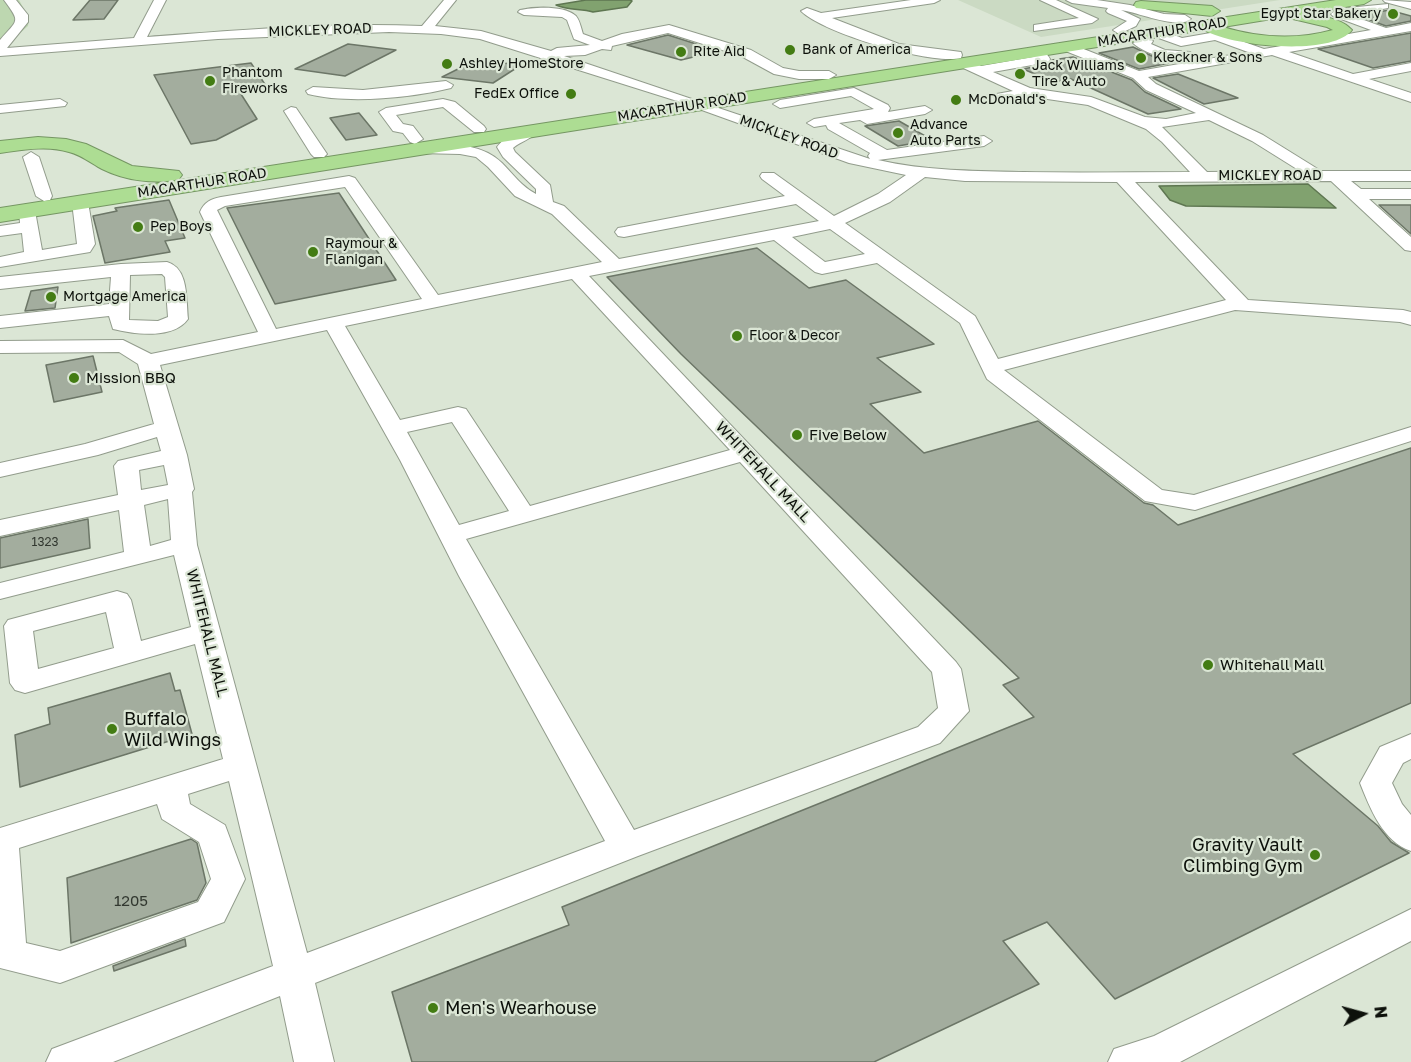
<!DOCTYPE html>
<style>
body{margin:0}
#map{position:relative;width:1411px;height:1062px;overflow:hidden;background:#dbe6d5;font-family:"Golos Text",sans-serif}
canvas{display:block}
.north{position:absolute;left:1333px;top:984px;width:60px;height:60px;-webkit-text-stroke:4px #dbe6d5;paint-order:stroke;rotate:84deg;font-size:16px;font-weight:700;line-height:24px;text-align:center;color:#0d110b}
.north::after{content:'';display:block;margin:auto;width:21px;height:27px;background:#0d110b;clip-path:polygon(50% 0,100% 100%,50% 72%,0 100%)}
</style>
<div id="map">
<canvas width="1411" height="1062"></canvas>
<div class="north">N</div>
</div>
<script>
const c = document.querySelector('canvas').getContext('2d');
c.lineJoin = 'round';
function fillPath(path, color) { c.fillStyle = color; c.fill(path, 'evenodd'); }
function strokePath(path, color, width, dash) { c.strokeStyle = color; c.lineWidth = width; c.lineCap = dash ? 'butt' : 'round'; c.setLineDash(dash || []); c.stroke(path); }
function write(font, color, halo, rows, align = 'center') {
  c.font = font + ' "Golos Text",sans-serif'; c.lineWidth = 4.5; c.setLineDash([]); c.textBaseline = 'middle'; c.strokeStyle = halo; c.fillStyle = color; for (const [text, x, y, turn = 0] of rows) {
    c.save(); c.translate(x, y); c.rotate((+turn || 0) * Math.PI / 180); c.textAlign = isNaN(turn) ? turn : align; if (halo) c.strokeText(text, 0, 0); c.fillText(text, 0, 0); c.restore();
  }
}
const built = new Path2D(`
 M958,0H1280L1041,37Z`);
const green = new Path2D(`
 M0,0H19L29,18L28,26L9,43H0Z`);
const water = new Path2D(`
 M586,0H630L632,1L627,7L593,12C581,8 569,11 556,5Z
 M1308,184L1336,208L1186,206L1170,200L1159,186Z`);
const building = new Path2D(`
 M90,0H118L104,19L73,20Z
 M1389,10L1411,16V21L1386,26L1359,16Z
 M1411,33V61L1373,68L1318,49Z
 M668,35L718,51L681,60L627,45Z
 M348,44L396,50L345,76L295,69Z
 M1133,47L1154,57L1175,62L1139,69L1099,53Z
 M1073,57L1132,80L1145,92L1181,109L1148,114L1071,79L1054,82L1023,69L1049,64L1052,60Z
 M476,60L521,65L493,83L442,77Z
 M251,63L266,86L239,91L257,119L216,140L191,144L154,75Z
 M1178,74L1238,98L1204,104L1153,78Z
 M359,113L377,135L346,140L330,118Z
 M899,121L932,140L898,146L865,126Z
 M339,193L396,280L275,304L227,208Z
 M169,200L185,238L165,241L170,252L105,263L93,216L117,211L115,208Z
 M1379,205H1411V234Z
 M757,248L809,288L846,280L934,344L877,358L921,392L870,404L924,453L1038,421L1144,503L1153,505L1178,525L1411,448V703L1293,754L1378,826L1391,842L1409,853L1115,999L1047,922L1003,941L1039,984L874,1062H412L392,992L569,925L562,907L1034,717L1003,685L1019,678L681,354L607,277Z
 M58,287L55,308L25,311L31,291Z
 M93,356L102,392L54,402L46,365Z
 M88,519L90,548L0,568V538Z
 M170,673L175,691L180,690L192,734L20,787L15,735L50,724L48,708Z
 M191,839L197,843L206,883L197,900L71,943L67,878Z
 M185,939L186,946L114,971L113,966Z`);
const minor = new Path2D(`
 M4,0H16L28,15V22L7,48L134,38L154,0H166L147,37C238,30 331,22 422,26L444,0H456L435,26L481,31L551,51L557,48L590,45L574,39L567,20L562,17L524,15L518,12L520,10C534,7 565,5 576,16C580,21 581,28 583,34L602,41L622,34L669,25L751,50L783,68L799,71H829L836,75L829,79H799L774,74L741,56L668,33L612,46L611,50L602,49L585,55L564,56L870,159L868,156L870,153L828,129L826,125L814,127L807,123L814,119L874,109L851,96L780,108L773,104L780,100L854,88L888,105L890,108L888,112L925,106L932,110L925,114L867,124L860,120L839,123L887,150L984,136L992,141L984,146L878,160C926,171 975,171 1024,172C1080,173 1135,172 1190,172L1162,142L1146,129L1088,105L1027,96L985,104L980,103L978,100L980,97L1013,91L959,66L957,63L959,60H969L981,66L1033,57L1027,52L1033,48C1039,50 1048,53 1050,59L1049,62L993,72L1030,88L1091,97L1145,117L1166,119L1196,113L1146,90L1133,78L1063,50L1061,47L1063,44H1071L1139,71L1248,52L1215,40L1181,46L1153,36V30H1161L1182,38L1216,32L1264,49L1371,30L1333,16L1331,14L1335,11L1333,9L1339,6L1347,8L1388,4V8L1350,15L1386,28L1411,23V31L1289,52L1353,74L1411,63V71L1369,79L1411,93V102L1272,55L1148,77L1156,84L1263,135L1321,171H1411V181H1351L1361,189H1411V199H1369L1411,237V251L1405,250L1331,181L1135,182L1248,300L1403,310L1411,312V325L1400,322L1235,310L1004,370L1162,490L1194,495L1411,427V441L1195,510L1145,501L987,379L960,323L877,263L822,274L815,272L774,240L589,276L956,662L961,669L969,711L940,743L638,856L315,983L334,1062H294L280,996L113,1062H46L52,1049L273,966L229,781L188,794L190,804L225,825L245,879L224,922L60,983L0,968V828L223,759L195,644L25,693L15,690L10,683L4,626L8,620L117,591L127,594L131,600L141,641L191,627L174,555L0,599V583L124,552L119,510L0,536V520L118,495L114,466L118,461L161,451L157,437L98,455L0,477V463L85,444L154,424L138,364L119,352L0,353V341L123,340L151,354L258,332L200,212C204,202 211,199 221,197L349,176L355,178L438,295L602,262L552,214L515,196L488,167L476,157L460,154L418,153L415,150L418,147L423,145C451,145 480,142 502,163C513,174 522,187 536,194V189L503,157L497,147C505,137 523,125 536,128L538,131C532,139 521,141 513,148L515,152L550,185L553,202L564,206L619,259L819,221L796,204L624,237L618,236L615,232L618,228L624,227L785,196L762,179L760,176L762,173H774L834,216L878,194L906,175L849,163L674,100L480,39L441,34L389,32L218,39L0,56V40C18,19 21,23 4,0ZM1209,120L1252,141L1300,171L1207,172L1162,127ZM925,177L965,181L1117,182L1226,300L998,359L975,316L845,223L890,202ZM345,187L422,299L276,329L217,210L225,206ZM830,229L865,254L825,262L792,237ZM572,279L730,450L530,506L466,409L458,407L400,420L345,326ZM327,330L400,460L459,576L605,841L307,953L197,545L192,492L194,489L187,455L160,365ZM452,422L509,511L459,525L407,432ZM740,462L932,672L938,708L918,727L634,830L466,539ZM164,465L168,485L141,490L139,470ZM168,499L171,540L150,546L144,505ZM106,612L114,648L38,669L33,631ZM157,804L162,819L199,842L211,879L198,902L60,951L26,943L19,848Z
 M911,0H940L934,3L832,18L899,44L961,52L962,55L961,58C929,65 823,33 801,11L807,8L821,13Z
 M1040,0H1056L1098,19L1092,23L1034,31V25L1079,18Z
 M1066,0H1097L1130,5L1164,14L1185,15L1191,19C1178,30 1137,12 1121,10L1140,19L1136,26L1119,34L1113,30L1127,21L1108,13L1106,11L1108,8L1072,3Z
 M1383,0L1411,2V9L1385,2Z
 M1147,37L1153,41L1151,44L1165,50L1190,52L1196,56C1184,67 1144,54 1133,43Z
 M446,81L453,85L451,88C411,98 348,104 308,94L306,91L313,87L363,90Z
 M60,99L67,103L65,106L0,113V105Z
 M443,99L455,102L484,126L486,129L484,132H474L443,107L396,115L403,124L413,126L423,139L415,144L410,142L403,133L393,131L379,112L386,108Z
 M291,107L296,108L327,154L324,157H314L311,154L284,111Z
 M31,152L39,157L52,196L50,200L44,201L36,196L23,157Z
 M80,197L88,202L95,244L90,252L0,267V257L24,252L22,233L0,236V226L20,223L19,211L21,207H33L35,211L42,250L77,244L72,202Z
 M167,262C189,268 186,300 188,319C173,340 134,334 113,329L109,316L0,328V316L109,304L111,277L0,289V277L121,264ZM162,274L165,277L168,317L158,321L129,320L130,275Z
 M1411,734V759L1403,763L1392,783L1402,804L1411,815V851C1383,842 1370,808 1360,783L1380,747Z
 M1411,909V941L1180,1062H1108L1114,1049L1154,1036Z`);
const highway = new Path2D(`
 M1336,0H1371L1364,4L1308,13C1323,17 1341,18 1352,30C1332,57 1230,46 1204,30L0,222V208ZM1290,16L1293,19L1327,27L1333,30C1297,40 1259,38 1223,27Z
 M1141,1L1212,6L1220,11L1212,16L1136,8L1134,5L1136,2Z
 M38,137L66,139L86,144L132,166L179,171L182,175L179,179C155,185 124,180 102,169C91,163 81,155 69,152C47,145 22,150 0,153V141Z`);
const markers = [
 [1393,14,6,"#437c13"],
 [790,50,6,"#437c13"],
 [681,52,6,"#437c13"],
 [1141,58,6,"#437c13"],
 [447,64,6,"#437c13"],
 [1020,74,6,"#437c13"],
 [210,81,6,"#437c13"],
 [571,94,6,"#437c13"],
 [956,100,6,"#437c13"],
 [898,133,6,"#437c13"],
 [138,227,6,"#437c13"],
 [313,252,6,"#437c13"],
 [51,297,6,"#437c13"],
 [737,336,6,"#437c13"],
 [74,378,6,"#437c13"],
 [797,435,6,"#437c13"],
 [1208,665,6,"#437c13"],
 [112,729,6,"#437c13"],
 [1315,855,6,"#437c13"],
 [433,1008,6,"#437c13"]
];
const numberNames = [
 ["1323",45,542]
];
const farPoinames = [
 ["Egypt Star Bakery",1381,14,"right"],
 ["Bank of America",802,50],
 ["Rite Aid",693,52],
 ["Kleckner & Sons",1153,58],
 ["Ashley HomeStore",459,64],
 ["Jack Williams",1032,66],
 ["Tire & Auto",1032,82],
 ["Phantom",222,73],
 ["Fireworks",222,89],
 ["FedEx Office",559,94,"right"],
 ["McDonald's",968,100],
 ["Advance",910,125],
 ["Auto Parts",910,141],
 ["Pep Boys",150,227],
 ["Raymour &",325,244],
 ["Flanigan",325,260],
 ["Mortgage America",63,297],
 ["Floor & Decor",749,336]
];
const farStreetnames = [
 ["MICKLEY ROAD",320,30,-2],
 ["MACARTHUR ROAD",1162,32,-9],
 ["MACARTHUR ROAD",682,107,-9],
 ["MICKLEY ROAD",789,137,20],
 ["MICKLEY ROAD",1270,176],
 ["MACARTHUR ROAD",202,183,-9]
];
const poiNames = [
 ["Mission BBQ",86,378],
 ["Five Below",809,435],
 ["Whitehall Mall",1220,665]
];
const streetNames = [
 ["WHITEHALL MALL",763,472,47],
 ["WHITEHALL MALL",207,633,76]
];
const nearNumbernames = [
 ["1205",131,901]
];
const nearPoinames = [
 ["Buffalo",124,719],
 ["Wild Wings",124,740],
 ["Gravity Vault",1303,845,"right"],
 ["Climbing Gym",1303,866,"right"],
 ["Men's Wearhouse",445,1008]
];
fillPath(built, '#cbdac3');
fillPath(green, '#bdd7b0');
fillPath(water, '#81a26f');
strokePath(water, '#5e7651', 1.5);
fillPath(building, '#a3ad9e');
strokePath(building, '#6c7667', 1.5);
strokePath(minor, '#929c8c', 2);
strokePath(highway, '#759663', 2);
fillPath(minor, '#fff');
fillPath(highway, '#addd93');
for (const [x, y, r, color] of markers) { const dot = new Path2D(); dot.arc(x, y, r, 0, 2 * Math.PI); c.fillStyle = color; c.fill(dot); strokePath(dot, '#dbe6d5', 2); }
write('12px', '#323830', null, numberNames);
write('14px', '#0d110b', '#dbe6d5', farPoinames, 'left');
write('14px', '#0d110b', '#dbe6d5', farStreetnames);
write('15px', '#0d110b', '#dbe6d5', poiNames, 'left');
write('15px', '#0d110b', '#dbe6d5', streetNames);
write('15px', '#323830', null, nearNumbernames);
write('18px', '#0d110b', '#dbe6d5', nearPoinames, 'left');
</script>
